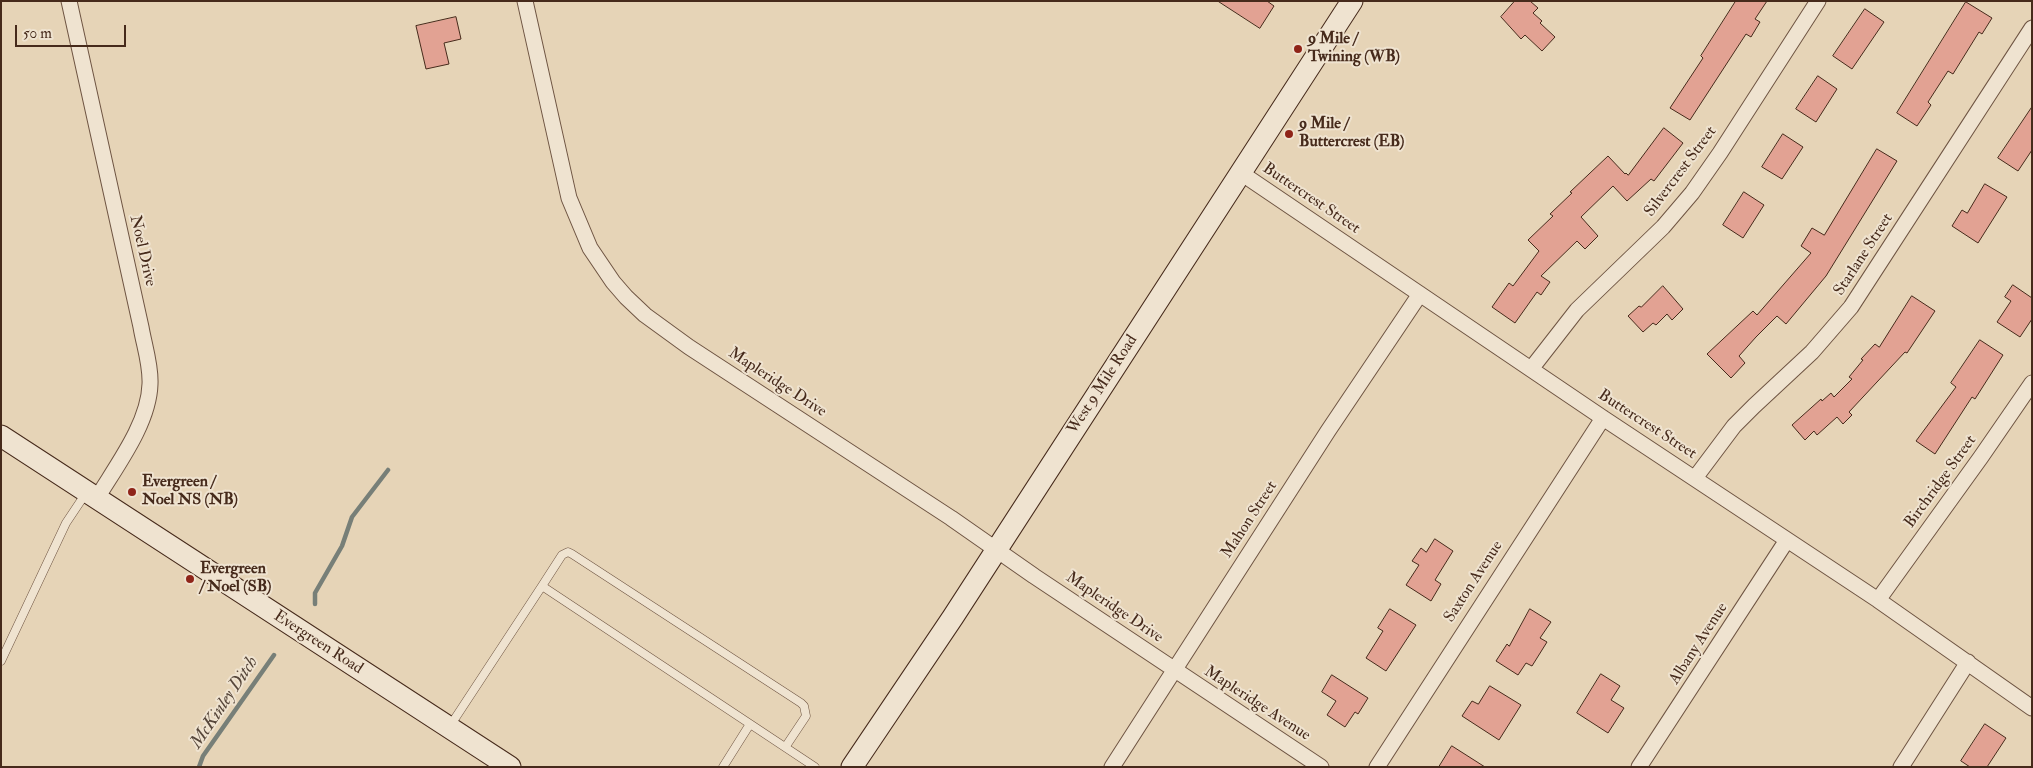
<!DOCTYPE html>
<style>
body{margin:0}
#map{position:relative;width:2033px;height:768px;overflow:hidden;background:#e6d4b7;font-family:"IM FELL Double Pica",serif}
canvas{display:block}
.frame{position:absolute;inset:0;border:2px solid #462a1b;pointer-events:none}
.scale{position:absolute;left:15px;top:25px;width:111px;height:22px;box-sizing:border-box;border:2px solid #462a1b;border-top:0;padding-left:6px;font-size:15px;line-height:18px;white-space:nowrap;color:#462a1b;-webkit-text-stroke:4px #efe3d0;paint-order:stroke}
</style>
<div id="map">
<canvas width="2033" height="768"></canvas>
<div class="frame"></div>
<div class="scale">50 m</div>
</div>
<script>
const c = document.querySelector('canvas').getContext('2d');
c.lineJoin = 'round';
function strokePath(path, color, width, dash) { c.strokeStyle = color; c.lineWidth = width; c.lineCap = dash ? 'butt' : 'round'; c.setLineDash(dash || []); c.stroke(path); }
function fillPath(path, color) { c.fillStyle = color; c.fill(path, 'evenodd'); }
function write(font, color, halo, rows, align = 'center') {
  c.font = font + ' "IM FELL Double Pica",serif'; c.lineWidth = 4; c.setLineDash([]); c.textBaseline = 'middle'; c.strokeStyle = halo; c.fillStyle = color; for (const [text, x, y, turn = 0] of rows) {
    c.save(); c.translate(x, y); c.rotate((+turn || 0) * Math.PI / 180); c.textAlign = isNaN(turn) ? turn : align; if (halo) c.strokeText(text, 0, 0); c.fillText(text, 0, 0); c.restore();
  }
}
const stream = new Path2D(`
 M315,604V593L342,546L352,517L388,470
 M199,767L203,756L274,655`);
const building = new Path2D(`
 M1218,1H1267L1274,6L1260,28Z
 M1515,1H1530L1538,8L1533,13L1542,21L1540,23L1555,37L1542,51L1525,35L1521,39L1501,17Z
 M1736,1H1767L1755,19L1760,22L1751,37L1746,34L1690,120L1670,108L1703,58L1701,56Z
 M1966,2L1992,18L1982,34L1979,32L1953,74L1948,71L1928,102L1931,105L1917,126L1897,113Z
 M1865,9L1884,22L1852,69L1833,56Z
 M456,17L461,39L444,43L449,64L426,69L416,26Z
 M1818,76L1837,89L1816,122L1796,109Z
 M2032,107V150L2018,171L1998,158Z
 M1664,128L1683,143L1654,181L1651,179L1627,201L1613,186L1581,217L1598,236L1585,249L1577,241L1541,276L1550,282L1541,295L1537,292L1515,323L1492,307L1509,283L1513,286L1539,251L1528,240L1553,216L1550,214L1572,193L1570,192L1608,156L1625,174L1626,173L1628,175Z
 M1783,134L1803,147L1782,179L1762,167Z
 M1877,149L1897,161L1826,276L1786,324L1777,316L1756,337L1739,356L1745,363L1731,378L1707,354L1753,311L1757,315L1811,253L1801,246L1812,228L1824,235Z
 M1985,184L2007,197L1978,243L1952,226L1962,210L1967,213Z
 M1744,192L1764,205L1743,238L1723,225Z
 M2013,285L2032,298V319L2020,337L1997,322L2011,301L2005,297Z
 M1663,286L1683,309L1672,320L1667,314L1656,325L1653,323L1643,332L1628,316L1639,306L1641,307Z
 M1912,296L1935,311L1907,353L1905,352L1849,412L1852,415L1843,424L1837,417L1817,435L1814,431L1805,440L1792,425L1821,399L1822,401L1831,393L1834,397L1852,379L1849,377L1863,360L1861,359L1875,344L1879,347Z
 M1980,340L2003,355L1975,399L1972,397L1935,454L1916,441L1956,387L1951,383Z
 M1435,539L1453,551L1435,580L1441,584L1431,601L1406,585L1419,565L1412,561L1421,548L1426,552Z
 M1390,609L1416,625L1386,671L1366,658L1383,631L1378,628Z
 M1530,609L1551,622L1540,638L1547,642L1532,666L1526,663L1518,675L1496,661L1507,644L1509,646Z
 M1601,674L1620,686L1611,700L1624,708L1608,733L1577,713Z
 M1332,675L1368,698L1358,714L1355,712L1345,727L1327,715L1336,701L1322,692Z
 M1490,686L1521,705L1499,740L1462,716L1472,701L1478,704Z
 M1985,724L2006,738L1987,767H1970L1961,761Z
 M1452,746L1485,767H1439Z`);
const service = new Path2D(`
 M542,586L562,555L568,552L572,554L801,703L804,706L806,716L786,746
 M1,661L66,523L86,493
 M450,726L542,586L815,767
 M723,767L750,724`);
const minor = new Path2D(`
 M69,1L141,327C144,345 151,365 150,384C149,423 117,465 97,498
 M525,1L569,198L590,248L613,282L626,297L645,315L689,347L951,518L1034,576L1321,767
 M1241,173L1603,418L1878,600L2032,708
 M1531,369L1577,310L1663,227L1692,193L1720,153L1818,1
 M1695,478L1734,426L1754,406L1812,352L1851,307L2032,28
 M1878,600L1981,457L2032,383
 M1112,767L1328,431L1420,294
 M1377,767L1603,418
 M1639,767L1787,540
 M1901,767L1968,662`);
const secondary = new Path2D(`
 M1,436L510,767
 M852,767L953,617L1352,1`);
const markers = [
 [1298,49,5,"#8f2418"],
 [1289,134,5,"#8f2418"],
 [132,492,5,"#8f2418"],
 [190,579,5,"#8f2418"]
];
const poiNames = [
 ["9 Mile /",1308,40],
 ["Twining (WB)",1308,58],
 ["9 Mile /",1299,125],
 ["Buttercrest (EB)",1299,143],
 ["Evergreen /",142,483],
 ["Noel NS (NB)",142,501],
 ["Evergreen",200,570],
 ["/ Noel (SB)",200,588]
];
const streetNames = [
 ["Silvercrest Street",1681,172,-53],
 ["Buttercrest Street",1311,199,34],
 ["Noel Drive",142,251,77],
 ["Starlane Street",1864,255,-57],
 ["Mapleridge Drive",777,383,33],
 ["West 9 Mile Road",1103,385,-57],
 ["Buttercrest Street",1647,425,33],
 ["Birchridge Street",1941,482,-54],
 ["Mahon Street",1250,520,-57],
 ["Saxton Avenue",1474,582,-57],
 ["Mapleridge Drive",1114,608,34],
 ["Evergreen Road",318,643,33],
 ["Albany Avenue",1699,644,-57],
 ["Mapleridge Avenue",1257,704,33]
];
const waterNames = [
 ["McKinley Ditch",225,703,-56]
];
strokePath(stream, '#777f78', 4.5);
fillPath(building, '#e2a293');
strokePath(building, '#462a1b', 1);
strokePath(service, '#6e5442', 9);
strokePath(minor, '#6e5442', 17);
strokePath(secondary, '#462a1b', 23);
strokePath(service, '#efe3d0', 8);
strokePath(minor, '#efe3d0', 15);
strokePath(secondary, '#efe3d0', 21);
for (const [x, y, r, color] of markers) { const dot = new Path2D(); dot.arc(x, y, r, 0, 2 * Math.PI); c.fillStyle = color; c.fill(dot); strokePath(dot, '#efe3d0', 2); }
write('bold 16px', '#462a1b', '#efe3d0', poiNames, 'left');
write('16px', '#462a1b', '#efe3d0', streetNames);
write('italic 18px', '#56463a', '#efe3d0', waterNames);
</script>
